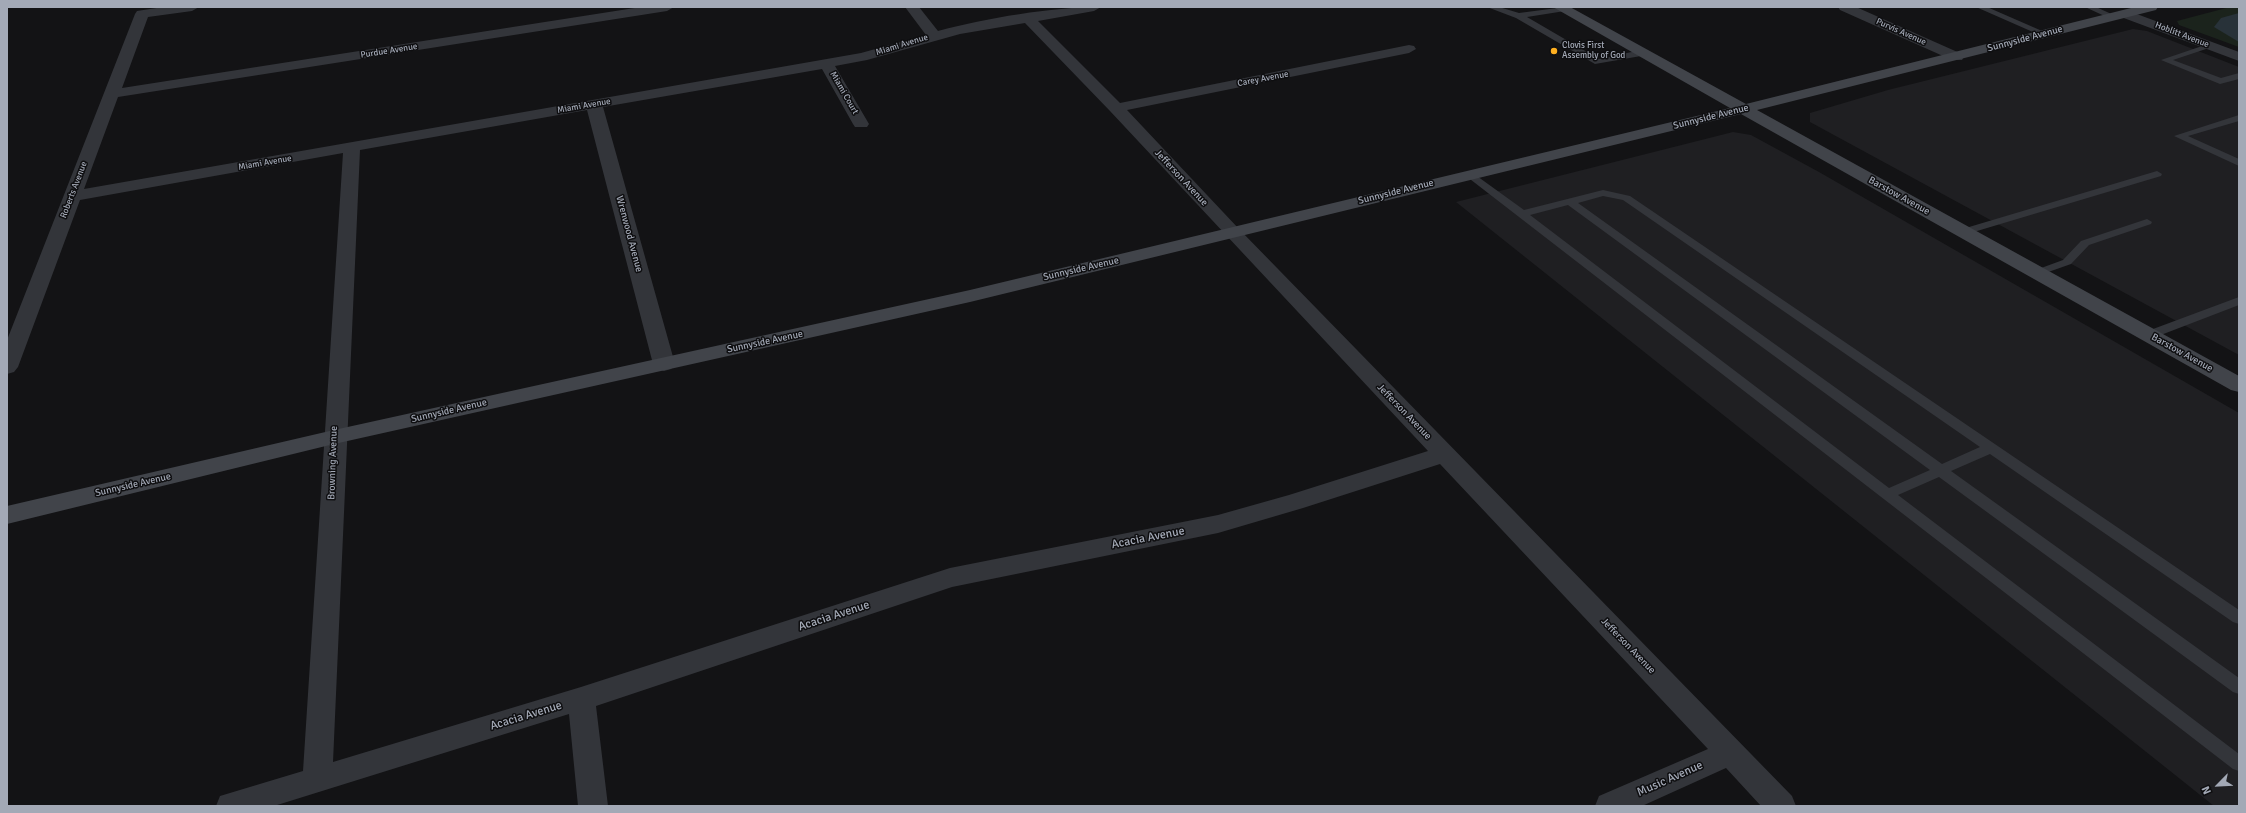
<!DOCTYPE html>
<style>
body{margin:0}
#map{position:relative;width:2246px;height:813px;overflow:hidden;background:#131315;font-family:Signika,sans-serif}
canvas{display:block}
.frame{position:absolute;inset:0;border:8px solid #a3a9b6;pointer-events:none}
.north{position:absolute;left:2198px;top:765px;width:40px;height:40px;-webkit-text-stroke:3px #0e0e10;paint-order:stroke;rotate:246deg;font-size:11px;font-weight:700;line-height:16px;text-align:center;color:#a3a9b6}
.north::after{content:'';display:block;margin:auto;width:14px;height:18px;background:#a3a9b6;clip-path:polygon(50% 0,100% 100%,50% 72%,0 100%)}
</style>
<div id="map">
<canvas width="2246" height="813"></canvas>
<div class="frame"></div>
<div class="north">N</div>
</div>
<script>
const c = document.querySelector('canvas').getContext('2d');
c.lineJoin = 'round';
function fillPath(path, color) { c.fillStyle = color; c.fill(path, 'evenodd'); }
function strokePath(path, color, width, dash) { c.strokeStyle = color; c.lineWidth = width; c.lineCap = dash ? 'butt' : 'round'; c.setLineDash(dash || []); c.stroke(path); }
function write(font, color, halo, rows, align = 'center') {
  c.font = font + ' Signika,sans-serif'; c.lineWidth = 3; c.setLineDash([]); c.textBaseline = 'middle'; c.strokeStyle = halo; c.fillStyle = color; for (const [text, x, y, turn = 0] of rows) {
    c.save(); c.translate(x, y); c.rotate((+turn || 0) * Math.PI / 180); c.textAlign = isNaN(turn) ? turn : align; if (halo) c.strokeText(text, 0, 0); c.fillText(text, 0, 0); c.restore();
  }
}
const built = new Path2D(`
 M2133,29L2147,31L2239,67V355L1810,122V113L1888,90Z
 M1733,132L1751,135L1819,172L2239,413V806H2214L1456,202Z`);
const green = new Path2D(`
 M2230,7H2239V47L2179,25L2177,21Z`);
const water = new Path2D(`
 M2239,13V42L2214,27L2221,18Z`);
const lane = new Path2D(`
 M1487,7H1499L1519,13L1565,7V11L1527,17L1599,59L1641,50L1645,53L1641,56L1595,64L1516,18Z
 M1976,7H1987L2049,34L2042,36Z
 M2085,7H2096L2118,17L2111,19Z
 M2208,44L2215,46L2173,60L2221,78L2239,73V79L2220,84L2161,60Z
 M2239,115V121L2188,136L2239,159V166L2174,136Z
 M1470,171L1524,210L1603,190L1630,196L2239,610V624L2233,622L1990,454L1951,471L2239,678V694L2233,692L1939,477L1898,495L2239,754V771L2233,769L1466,176V172ZM1603,196L1623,200L1980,447L1942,464L1578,203ZM1568,205L1930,470L1889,488L1530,215Z
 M2157,171L2162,174L2161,176L1967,234L1963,235L1958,232L1959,230Z
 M2147,219L2152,222L2151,224L2089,245L2071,264L2037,276L2031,273L2033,271L2063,260L2081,241Z
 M2239,297V305L2153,338L2149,339L2143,335L2145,332Z`);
const street = new Path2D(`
 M163,7H199L192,11L148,17L122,88L641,7H674L667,11L118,97L84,189L861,53L926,35L905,7H919L938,31C987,18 1051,7 1101,7L1094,11L1038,21L1120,103L1409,45L1414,46L1416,49L1409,53L1127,110L1239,229L1792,796L1796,806H1761L1726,768L1642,806H1595L1599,796L1708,749L1440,464L1303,508L1218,533L952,587L596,706L608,806H578L569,714L274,806H216L220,796L303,771L343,153L80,200L18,367L14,372L7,374V340L135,14L137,11ZM1025,23L1110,111L1428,451L1289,495L1218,515L950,568L581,687L333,762L360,150L587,110L653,364L657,369L664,371L671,369L675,364L603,107L822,69L853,124L855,127H867L869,124L835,66L867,60L960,34Z
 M1838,7H1856L1962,54L1964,57L1962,60H1952L1840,10Z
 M2126,10L2239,52V61L2121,17L2119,14L2121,11Z`);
const secondary = new Path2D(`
 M1553,7H1570L1746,104L2135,7H2158L2156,10L1757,110L2239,376V392L2231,390L1741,114L970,302L334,444L7,524V506L334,430L970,290L1730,108Z`);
const markers = [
 [1554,51,4,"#ffb020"]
];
const farStreetnames = [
 ["Purvis Avenue",1901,32,24],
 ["Hoblitt Avenue",2182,35,21],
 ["Miami Avenue",902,45,-17],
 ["Purdue Avenue",389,51,-9],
 ["Carey Avenue",1263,79,-11],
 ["Miami Court",844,93,60],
 ["Miami Avenue",584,106,-10],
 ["Miami Avenue",265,163,-10],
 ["Roberts Avenue",74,190,-69]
];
const farPoinames = [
 ["Clovis First",1562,46],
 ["Assembly of God",1562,56]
];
const streetNames = [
 ["Sunnyside Avenue",2025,39,-15],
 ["Sunnyside Avenue",1711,117,-14],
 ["Jefferson Avenue",1181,178,47],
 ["Sunnyside Avenue",1396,192,-14],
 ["Barstow Avenue",1899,196,29],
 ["Wrenwood Avenue",629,234,75],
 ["Sunnyside Avenue",1081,269,-13],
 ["Sunnyside Avenue",765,342,-12],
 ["Barstow Avenue",2182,353,29],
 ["Sunnyside Avenue",449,411,-13],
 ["Jefferson Avenue",1404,412,46],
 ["Browning Avenue",333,463,-88],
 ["Sunnyside Avenue",133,485,-13],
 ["Jefferson Avenue",1628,646,46]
];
const nearStreetnames = [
 ["Acacia Avenue",1148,538,-11],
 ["Acacia Avenue",834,616,-18],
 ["Acacia Avenue",526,716,-17],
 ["Music Avenue",1670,779,-24]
];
fillPath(built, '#1f1f22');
fillPath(green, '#1b231c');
fillPath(water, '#283239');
fillPath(lane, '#33353a');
fillPath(street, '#33353a');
fillPath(secondary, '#41444a');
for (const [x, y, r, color] of markers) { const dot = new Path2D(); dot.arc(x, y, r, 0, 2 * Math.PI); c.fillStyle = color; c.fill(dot); strokePath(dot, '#0e0e10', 1.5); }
write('9px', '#a3a9b6', '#0e0e10', farStreetnames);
write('9px', '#a3a9b6', '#0e0e10', farPoinames, 'left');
write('10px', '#a3a9b6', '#0e0e10', streetNames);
write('12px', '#a3a9b6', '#0e0e10', nearStreetnames);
</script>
